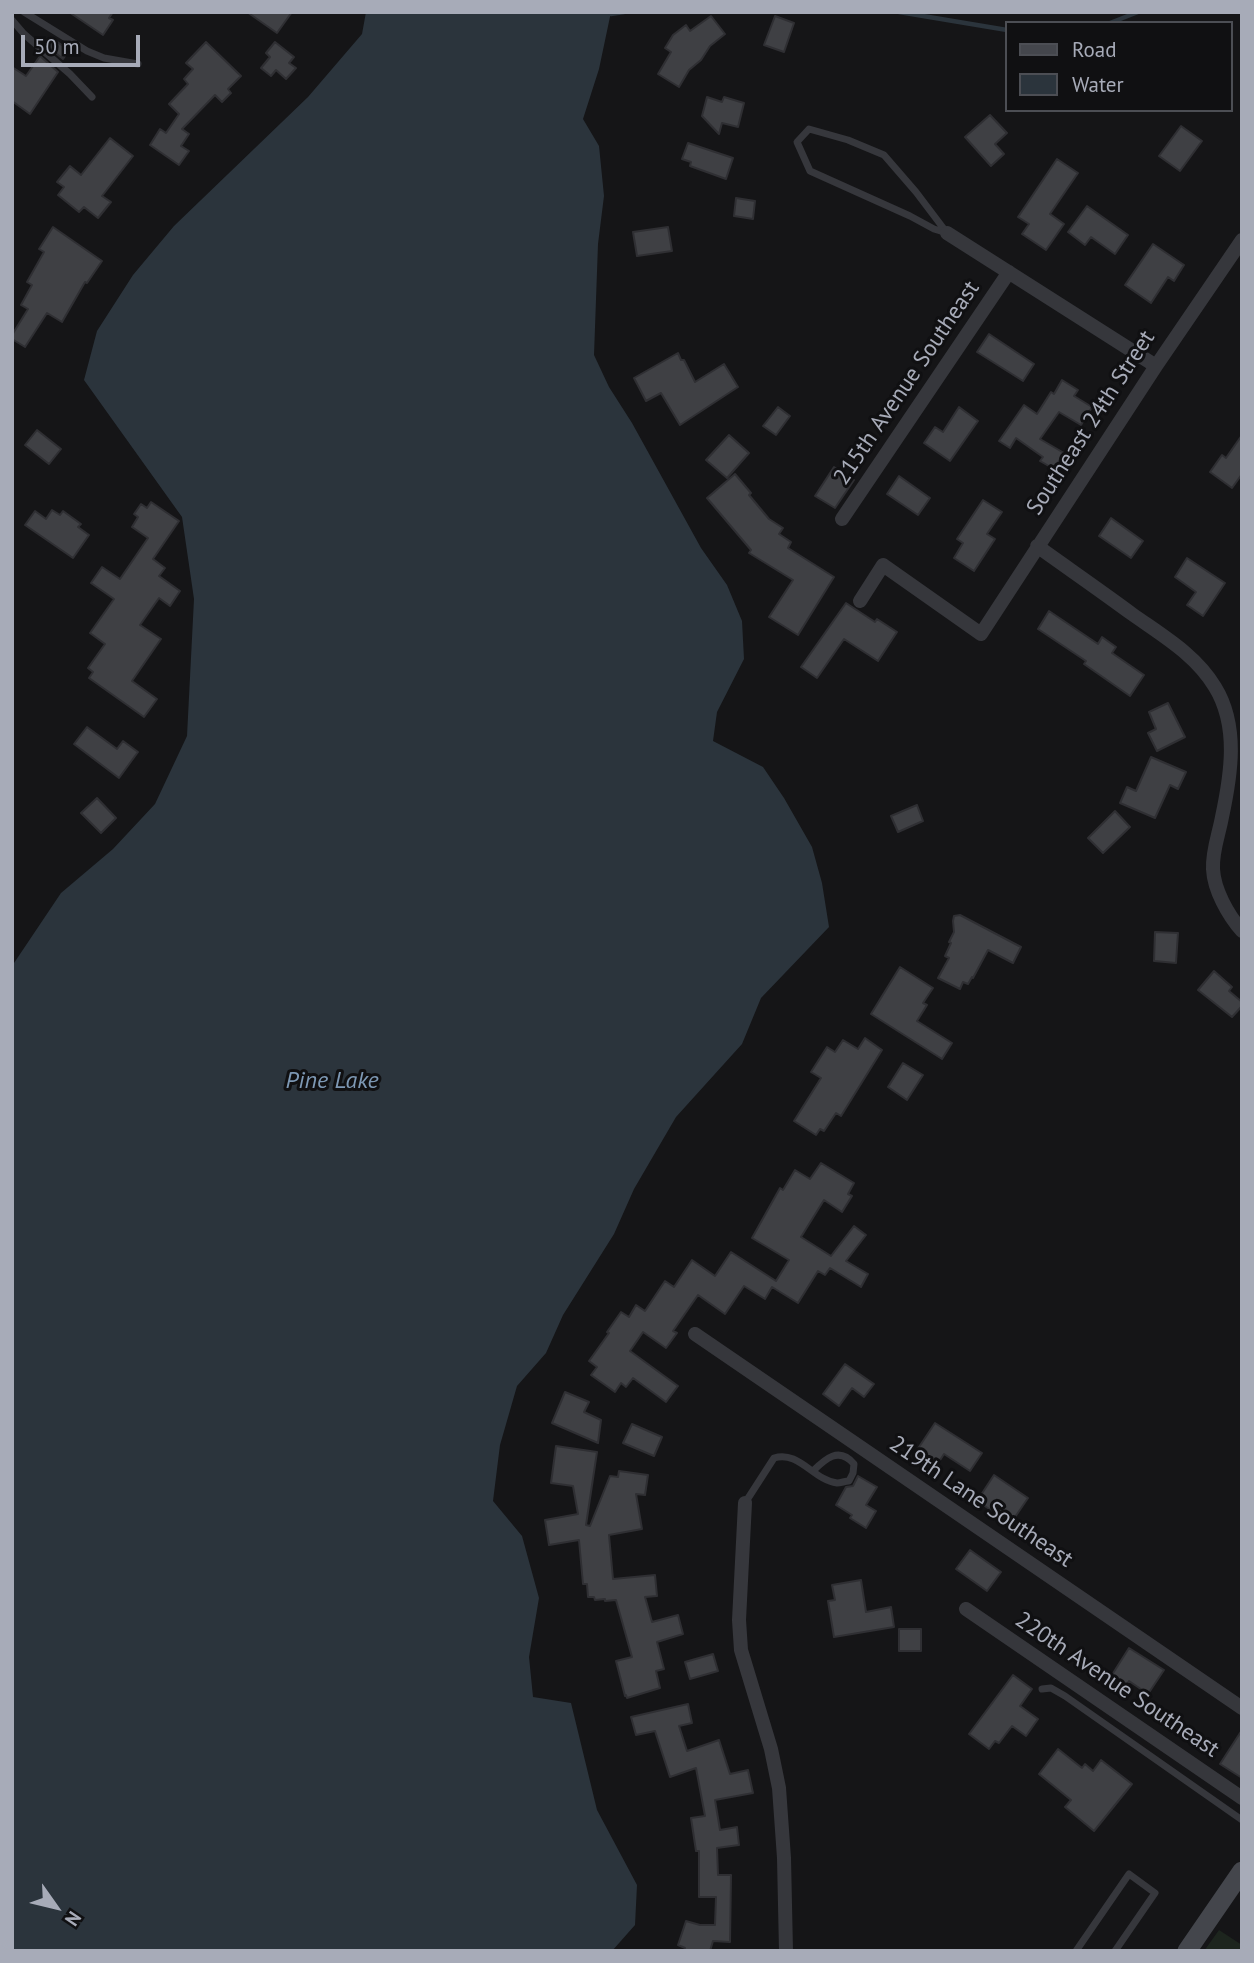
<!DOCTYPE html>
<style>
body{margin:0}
#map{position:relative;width:1254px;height:1963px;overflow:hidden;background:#151517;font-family:"PT Sans",sans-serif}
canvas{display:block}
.frame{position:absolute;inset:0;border:14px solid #a7abb8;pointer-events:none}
.legend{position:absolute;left:1005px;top:21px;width:228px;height:91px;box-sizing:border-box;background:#101012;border:2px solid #4c4e54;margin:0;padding:9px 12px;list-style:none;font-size:21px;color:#a7abb8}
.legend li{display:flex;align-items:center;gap:14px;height:35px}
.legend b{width:35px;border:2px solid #4c4e54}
.north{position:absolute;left:21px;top:1872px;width:70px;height:70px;-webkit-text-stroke:5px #101012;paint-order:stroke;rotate:124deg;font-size:19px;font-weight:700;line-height:28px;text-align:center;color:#a7abb8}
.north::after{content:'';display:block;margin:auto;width:24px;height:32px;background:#a7abb8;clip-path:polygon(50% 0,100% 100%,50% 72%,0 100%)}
.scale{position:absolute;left:21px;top:35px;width:119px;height:32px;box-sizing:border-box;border:4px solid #a7abb8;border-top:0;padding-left:9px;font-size:21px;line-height:24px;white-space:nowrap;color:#a7abb8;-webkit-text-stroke:5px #101012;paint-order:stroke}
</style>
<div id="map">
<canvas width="1254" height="1963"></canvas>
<div class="frame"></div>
<ul class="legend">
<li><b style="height:9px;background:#44464c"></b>Road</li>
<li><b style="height:19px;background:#2b343c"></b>Water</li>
</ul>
<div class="north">N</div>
<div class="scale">50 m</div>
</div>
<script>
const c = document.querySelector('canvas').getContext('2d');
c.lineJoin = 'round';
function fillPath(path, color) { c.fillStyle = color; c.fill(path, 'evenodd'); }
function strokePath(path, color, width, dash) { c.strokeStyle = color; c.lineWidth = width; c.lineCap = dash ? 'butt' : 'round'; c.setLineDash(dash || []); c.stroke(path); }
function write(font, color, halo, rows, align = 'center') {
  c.font = font + ' "PT Sans",sans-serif'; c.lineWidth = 6; c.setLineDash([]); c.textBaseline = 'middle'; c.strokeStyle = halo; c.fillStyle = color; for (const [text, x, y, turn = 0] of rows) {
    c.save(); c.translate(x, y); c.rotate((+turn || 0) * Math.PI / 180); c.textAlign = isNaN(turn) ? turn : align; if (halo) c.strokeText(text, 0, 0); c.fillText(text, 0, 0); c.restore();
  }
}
const green = new Path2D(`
 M1219,1930L1242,1945V1951H1204Z`);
const water = new Path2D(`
 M366,12H611L599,69L583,119L599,146L604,196L598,244L594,355L609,387L632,423L701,548L727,585L742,621L744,659L717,712L713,741L763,767L784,798L812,847L822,883L829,927L761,998L742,1044L676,1117L634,1189L614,1234L563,1315L546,1353L517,1386L500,1445L493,1501L522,1536L539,1598L529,1657L533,1697L571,1703L597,1810L637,1885L635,1925L612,1951H12V966L61,893L113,849L155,804L187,736L194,599L182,517L84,380L97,331L133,275L174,226L308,97L362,34Z`);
const stream = new Path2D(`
 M899,12L1007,30
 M611,14L624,12
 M1110,23L1138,12`);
const building = new Path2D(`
 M69,12H113L109,18L113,20L103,35Z
 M247,12H292L277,33Z
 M711,16L725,34L710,46L701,60L689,70L679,87L658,74L671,52L665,48L673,35L686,25L690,31Z
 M775,16L794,23L784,52L764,45Z
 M53,39L69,50L63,59L47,46Z
 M206,42L241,76L228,89L231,93L222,102L215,95L182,129L189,134L181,146L189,151L179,165L150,145L160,129L166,133L179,114L169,104L188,84L184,79L193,69L186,63Z
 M275,42L294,57L289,63L296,68L286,79L276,70L271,76L261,68L270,57L266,53Z
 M40,56L58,72L30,114L12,101V67L26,76Z
 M707,97L722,102L724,97L744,103L738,127L722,123L719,134L702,116Z
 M990,115L1007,133L995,144L1004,154L991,166L965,137Z
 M1181,126L1202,141L1180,171L1159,156Z
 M110,138L133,156L102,196L111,202L98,218L84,207L79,212L58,195L64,187L57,182L70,166L81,175Z
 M688,143L733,158L726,179L690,166L691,162L682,159Z
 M1057,159L1078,173L1050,214L1064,224L1046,250L1022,234L1029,224L1018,217Z
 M736,198L755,201L753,219L734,216Z
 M1087,206L1128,235L1115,254L1091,237L1085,245L1068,232Z
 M53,227L102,261L87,283L85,282L62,322L47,313L25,347L12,339V335L28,309L21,305L32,285L27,282L44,252L39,249Z
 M668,227L672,251L637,256L633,232Z
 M1153,244L1184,265L1174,281L1168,277L1151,303L1125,285Z
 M989,334L1034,364L1023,381L977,352Z
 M678,353L681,360H684L695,382L724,364L738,387L680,425L661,393L646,401L634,378Z
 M1062,380L1078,390L1074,396L1092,407L1081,425L1059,412L1040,439L1064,453L1054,469L1040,461L1043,457L1016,438L1010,448L999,441L1024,405L1037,414L1051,392L1054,394Z
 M778,407L790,416L776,435L763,426Z
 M959,407L978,421L950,461L924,443L935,427L943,432Z
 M37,430L61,449L49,464L25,445Z
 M729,435L749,453L727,478L706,460Z
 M1242,435V474L1232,488L1210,472L1222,455L1226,458Z
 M834,467L854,480L835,508L815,496Z
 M735,474L751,493L749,495L769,519L783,528L779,534L791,542L788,548L834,577L798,635L769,617L793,580L749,553L751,550L707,498Z
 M899,476L930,498L918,515L887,494Z
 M983,500L1002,512L987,534L995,539L974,571L954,558L963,543L957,539Z
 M151,502L179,521L153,559L165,568L159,576L180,591L170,606L159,598L140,625L161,639L132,681L157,699L144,717L89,678L93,672L88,668L105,644L90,633L114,599L91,583L102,567L120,579L148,538L132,527L138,517L134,514L141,504L147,508Z
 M52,510L60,515L63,511L81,524L78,527L89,535L73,558L25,525L35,511L46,519Z
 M1111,518L1143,541L1131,558L1099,536Z
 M1187,558L1225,583L1203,616L1187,605L1196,592L1175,577Z
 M846,603L875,622L877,619L897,632L878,661L844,639L817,678L801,667Z
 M1049,611L1098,644L1102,637L1116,647L1112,653L1144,675L1130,696L1084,664L1086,661L1038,629Z
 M1168,703L1185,737L1157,751L1148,733L1156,729L1149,712Z
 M87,727L117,749L123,741L138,752L119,778L74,744Z
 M1151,757L1186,772L1178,789L1170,785L1155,818L1120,803L1127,787L1136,791Z
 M97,798L116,818L101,833L81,813Z
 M917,805L923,821L898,832L891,816Z
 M1115,811L1130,827L1103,853L1088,838Z
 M960,915L1021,947L1013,963L988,950L973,978L972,977L968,984L963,982L960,989L938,978L949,958L945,956L951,943L949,942L954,932L953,921L954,916Z
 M1155,932L1178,933L1176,963L1154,961Z
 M900,967L933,988L923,1003L927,1005L917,1021L952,1043L942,1059L871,1014Z
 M1214,971L1232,987L1229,991L1242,1002V1006L1232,1017L1198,990Z
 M865,1038L882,1050L841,1116L836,1113L824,1131L820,1129L816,1135L794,1121L821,1078L811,1072L827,1047L835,1052L843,1040L858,1049Z
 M903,1063L923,1075L907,1100L888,1087Z
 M821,1163L854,1183L848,1194L852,1196L842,1212L824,1200L801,1237L831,1256L854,1226L866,1235L846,1261L868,1274L861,1287L830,1268L825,1275L818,1271L798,1303L772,1287L765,1299L744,1286L725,1314L698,1295L673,1331L677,1333L666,1348L643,1332L630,1351L678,1386L666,1402L633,1378L626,1387L621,1383L615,1392L591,1375L597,1367L589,1361L609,1333L607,1332L621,1312L629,1317L636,1305L645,1311L665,1281L674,1287L692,1260L715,1276L731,1252L776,1281L789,1260L752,1238L780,1188L783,1190L795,1170L810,1179Z
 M845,1364L874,1384L864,1397L852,1388L839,1406L823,1394Z
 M565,1392L589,1402L584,1412L601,1420L598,1443L552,1423Z
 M935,1423L982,1453L970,1471L944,1454L933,1471L916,1460L921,1452L917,1450Z
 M632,1424L662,1437L654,1456L623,1443Z
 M556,1446L597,1452L586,1525L590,1526L610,1476L618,1477L619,1471L648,1475L645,1495L636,1494L642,1529L609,1535L613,1579L655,1575L657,1596L645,1597L652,1622L678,1615L683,1634L657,1642L664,1669L656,1671L660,1688L627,1698L626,1695L625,1696L616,1661L632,1657L616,1600L605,1601V1599L595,1600L594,1597H588L587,1584H583L579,1540L549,1545L545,1520L578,1514L573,1486L551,1483Z
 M994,1475L1028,1498L1011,1523L977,1501Z
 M858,1476L877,1487L866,1505L876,1511L866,1528L850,1518L852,1515L836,1505L846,1487L853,1486Z
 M970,1550L1001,1572L987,1591L956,1569Z
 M861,1580L866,1612L891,1607L894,1627L834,1637L828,1601L835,1600L832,1585Z
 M899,1629H921V1651H899Z
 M1129,1648L1164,1670L1148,1694L1129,1681L1125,1688L1110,1678Z
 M713,1654L718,1671L690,1679L685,1662Z
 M1013,1675L1032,1689L1020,1706L1038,1719L1026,1736L1012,1726L999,1743L995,1741L989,1749L969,1734Z
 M688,1704L692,1723L679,1726L687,1751L719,1740L730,1774L748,1770L753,1793L715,1800L720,1830L737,1827L739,1845L717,1848L718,1875H731L730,1942L713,1941L710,1951H684L685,1948L678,1945L686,1921L700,1925H715L716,1897H699V1851H696L691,1818L705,1816L696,1768L670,1777L655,1731L636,1735L631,1717Z
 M1242,1730V1778L1220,1764Z
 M1058,1749L1082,1768L1085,1764L1093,1771L1101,1760L1132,1784L1094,1831L1065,1807L1071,1800L1039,1774Z`);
const lane = new Path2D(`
 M24,12L87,51L104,58L138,64
 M12,20L24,34L70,74L92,97
 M809,129L848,140L884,155L916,192L947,233L934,229L910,216L810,171L797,142Z
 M745,1503L774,1458C799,1450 813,1480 837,1483C841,1483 845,1481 849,1481L853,1473L854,1464C839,1446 825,1459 813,1471
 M1042,1689L1051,1688L1065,1696L1242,1820
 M1076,1951L1129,1874L1155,1893L1115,1951`);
const street = new Path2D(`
 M947,233L1156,366
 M842,519L1009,272
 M1037,546C1069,569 1101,591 1132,614C1163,636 1196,655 1215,687C1239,726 1231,775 1222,817C1219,834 1212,851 1213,869C1214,890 1228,915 1242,931
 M860,601L883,565L981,634L1156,366L1242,240
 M695,1334L1242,1708
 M745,1503L739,1620L741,1650L771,1749L779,1788L784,1858L786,1951
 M966,1609L1242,1798`);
const secondary = new Path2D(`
 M1187,1951L1242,1871`);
const streetNames = [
 ["215th Avenue Southeast",907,383,-56],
 ["Southeast 24th Street",1091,423,-57],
 ["219th Lane Southeast",981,1502,34],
 ["220th Avenue Southeast",1117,1685,34]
];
const waterNames = [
 ["Pine Lake",332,1081]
];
fillPath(green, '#1d251e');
fillPath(water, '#2b343c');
strokePath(stream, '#2b343c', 4.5);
fillPath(building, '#3f4044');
strokePath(building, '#2f2f33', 2);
strokePath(lane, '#36373c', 7);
strokePath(street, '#36373c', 14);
strokePath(secondary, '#44464c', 19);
write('23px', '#a7abb8', '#101012', streetNames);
write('italic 24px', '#7d98b4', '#101012', waterNames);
</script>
